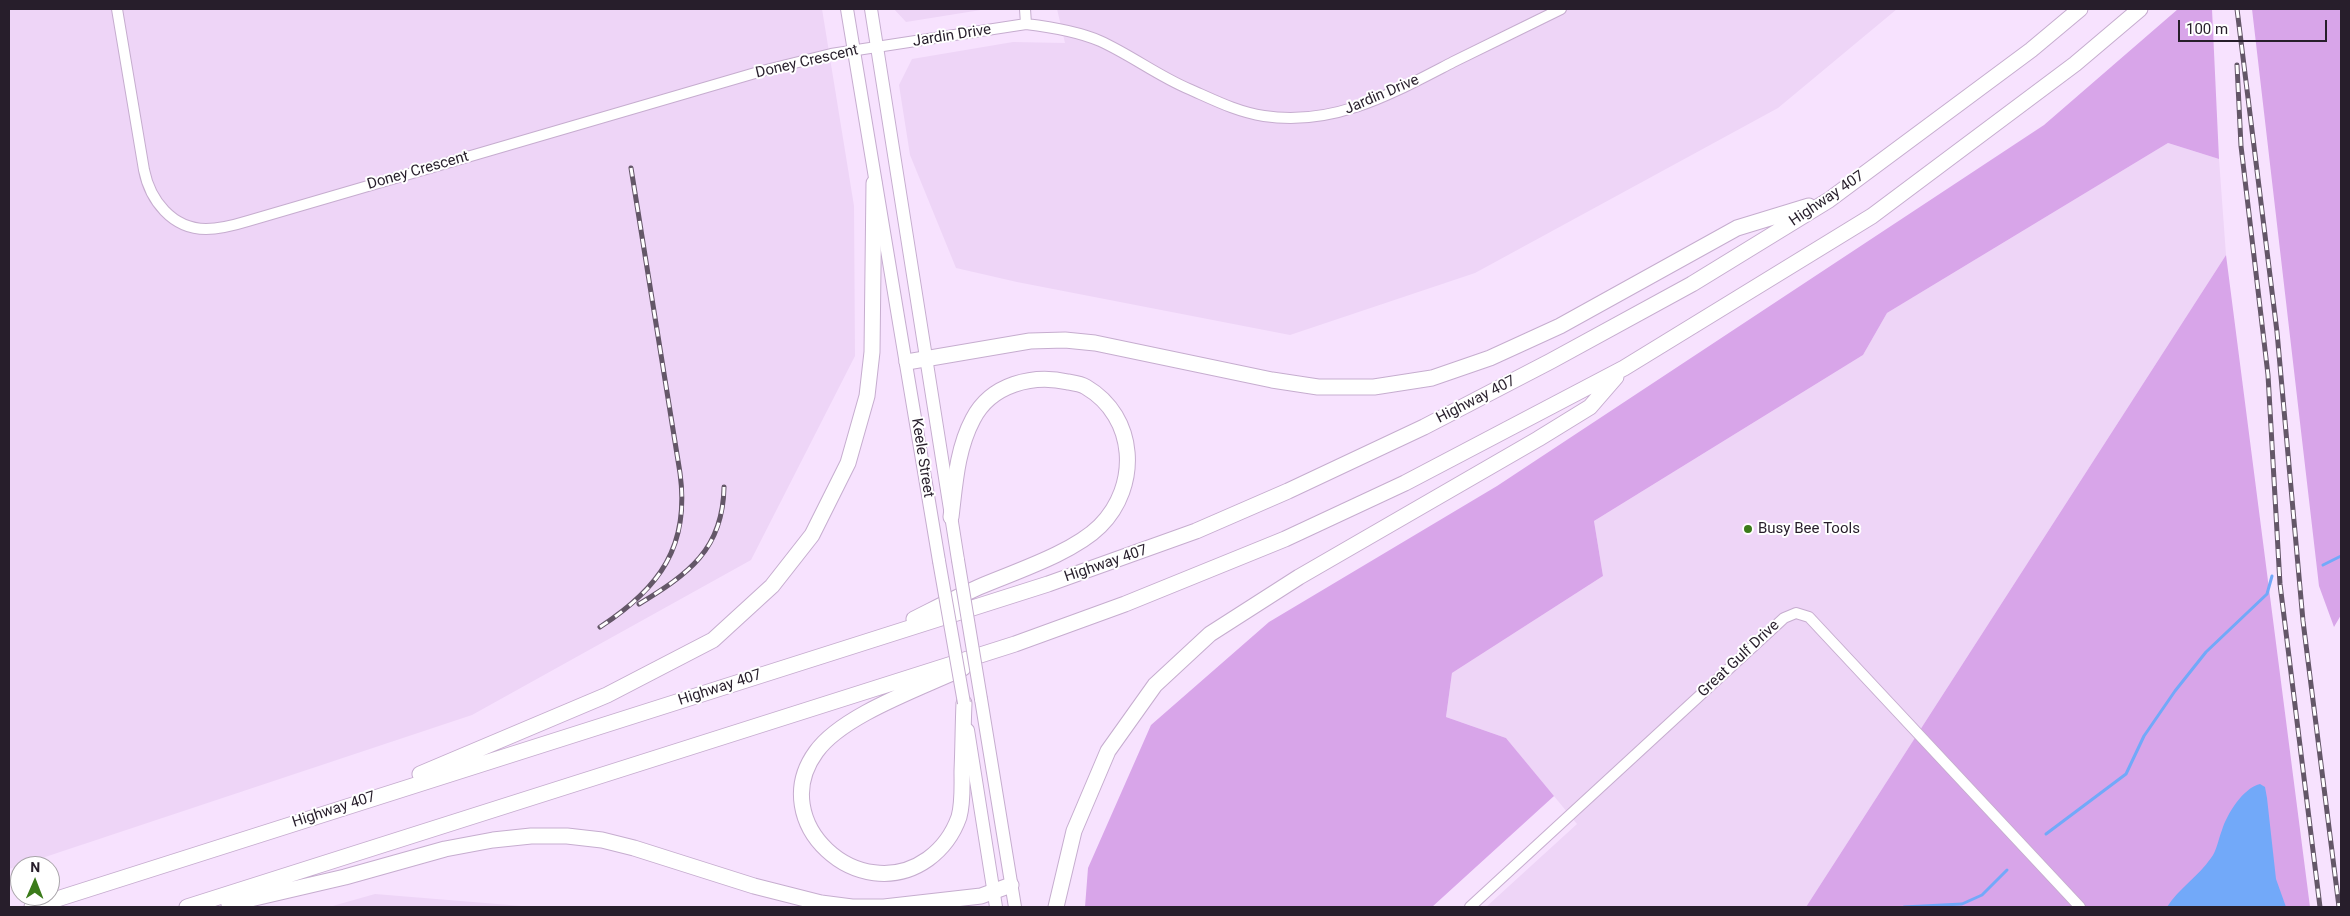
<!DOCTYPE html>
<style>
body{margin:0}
#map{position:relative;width:2350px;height:916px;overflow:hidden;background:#f7e2fe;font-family:Roboto,sans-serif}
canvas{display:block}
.frame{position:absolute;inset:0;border:10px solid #271e2b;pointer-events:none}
.north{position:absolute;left:10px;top:856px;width:50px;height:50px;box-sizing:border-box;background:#fff;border:1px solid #a9a5aa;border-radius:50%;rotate:1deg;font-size:14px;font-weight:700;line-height:20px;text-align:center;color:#271e2b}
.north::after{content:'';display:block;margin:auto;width:18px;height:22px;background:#3b7b1a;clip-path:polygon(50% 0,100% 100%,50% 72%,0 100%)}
.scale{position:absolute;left:2178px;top:20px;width:149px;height:22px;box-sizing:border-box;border:2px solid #271e2b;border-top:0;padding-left:6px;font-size:15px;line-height:18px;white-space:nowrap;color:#271e2b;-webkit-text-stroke:4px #fff;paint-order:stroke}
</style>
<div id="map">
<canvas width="2350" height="916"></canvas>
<div class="frame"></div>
<div class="north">N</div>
<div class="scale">100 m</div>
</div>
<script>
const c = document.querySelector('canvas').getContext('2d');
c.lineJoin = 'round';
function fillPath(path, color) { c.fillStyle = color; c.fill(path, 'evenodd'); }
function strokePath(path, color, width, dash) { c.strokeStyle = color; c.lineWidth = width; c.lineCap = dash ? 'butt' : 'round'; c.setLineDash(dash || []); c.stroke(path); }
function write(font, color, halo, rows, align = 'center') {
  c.font = font + ' Roboto,sans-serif'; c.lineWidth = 4; c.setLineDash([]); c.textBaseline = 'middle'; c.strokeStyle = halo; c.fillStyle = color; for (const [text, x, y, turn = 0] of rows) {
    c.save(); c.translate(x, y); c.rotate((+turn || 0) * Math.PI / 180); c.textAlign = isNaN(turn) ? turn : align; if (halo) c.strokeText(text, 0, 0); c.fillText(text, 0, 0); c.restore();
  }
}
const built = new Path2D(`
 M9,9H822L854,206L855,356L751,560L472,715L9,869Z
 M894,9H987L906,22Z
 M1057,9H1897L1778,108L1475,273L1290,335L1017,282L956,268L910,155L899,85L912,59L1013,42L1065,43Z
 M2168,143L2219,159L2226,255L1806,907H1486L1577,824L1506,738L1446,717L1452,673L1603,576L1594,521L1863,355L1887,313Z
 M375,894L534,907H329Z`);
const green = new Path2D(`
 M2178,9H2212L2219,159L2168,143L1887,313L1863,355L1594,521L1603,576L1452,673L1446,717L1506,738L1554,796L1432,907H1085L1088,868L1151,725L1269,622L1497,486L2044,125Z
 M2252,9H2341V615L2334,627L2319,586Z
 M2226,255L2310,907H1806Z`);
const water = new Path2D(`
 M2260,784L2265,787L2267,798L2276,879L2286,907H2167C2179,888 2198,877 2211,858C2217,850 2218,840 2222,830C2227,814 2243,788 2260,784Z`);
const stream = new Path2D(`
 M2323,565L2341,556
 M2046,834L2126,774L2144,736L2175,691L2206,652L2267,594L2272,576
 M1904,907L1962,904L1982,895L2007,870`);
const minor = new Path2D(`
 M117,9L144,170C150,200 172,229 206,229C221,229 235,225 248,221L762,71L831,54L1026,24C1051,27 1077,31 1100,41C1131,55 1158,76 1189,89C1214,100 1237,112 1264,116C1334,127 1393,93 1453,62C1489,44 1525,27 1561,9
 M1025,9L1026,24
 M1470,907L1784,618L1796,613L1809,617L2080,907`);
const major = new Path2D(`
 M847,9C876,193 909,377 939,561
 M871,9L958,560
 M981,699L1015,907
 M968,730L996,907`);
const highway = new Path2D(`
 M907,362L1030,341L1065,340L1095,343L1272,380L1318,387H1374L1432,378L1490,358L1560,326L1737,228L1809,206
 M914,619C936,608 957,597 979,587C1014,572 1073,553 1100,526C1140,486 1137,417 1086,387C1081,384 1074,383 1068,382C1033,374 991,384 973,419C957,449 955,484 951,517
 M963,668C921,688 842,715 816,752C765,822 859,908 928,859C943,848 953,834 959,817C963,803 962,786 962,771C963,749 963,726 964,703
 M420,774L607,695L713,640L772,586L812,535L848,463L867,396L872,352L874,183
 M229,904L345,877L445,849L493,840L531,836H567L602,840L634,848L754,886L821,903L852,907H884L981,896L1011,885
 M32,907L1048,584L1196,531L1288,491L1424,427L1551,361L1692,284L1829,200L2031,50L2080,9
 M187,907L1015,644L1125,604L1285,539L1405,483L1624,368L1872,216L2075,64L2140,9
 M1056,907L1074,831L1108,751L1155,685L1210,634L1299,577L1538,439L1590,407L1616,377`);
const rail = new Path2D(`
 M2237,9L2277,332L2303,621L2339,907
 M2237,65L2241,146L2268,375L2280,584L2320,907
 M639,604C688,574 723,550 724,487
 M600,627C660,588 690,546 680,473L631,168`);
const majorBridge = new Path2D(`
 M958,560L981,699
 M939,561L964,703`);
const markers = [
 [1748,529,5,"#3b7b1a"]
];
const streetNames = [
 ["Jardin Drive",952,36,-9],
 ["Doney Crescent",807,62,-13],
 ["Jardin Drive",1382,95,-23],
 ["Doney Crescent",418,171,-16],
 ["Highway 407",1827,199,-34],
 ["Highway 407",1476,400,-27],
 ["Keele Street",922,458,81],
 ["Highway 407",1106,564,-19],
 ["Great Gulf Drive",1739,659,-43],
 ["Highway 407",720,688,-18],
 ["Highway 407",334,810,-18]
];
const poiNames = [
 ["Busy Bee Tools",1758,529]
];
fillPath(built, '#eed5f7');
fillPath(green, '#d8a5e9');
fillPath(water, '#72a9f9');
strokePath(stream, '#72a9f9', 3);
strokePath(minor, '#c6adcf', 12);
strokePath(major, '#c6adcf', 14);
strokePath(highway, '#c6adcf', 17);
strokePath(minor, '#fff', 10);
strokePath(major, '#fff', 12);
strokePath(highway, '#fff', 15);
strokePath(rail, '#645768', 5);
strokePath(rail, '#fff', 3, [9]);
strokePath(majorBridge, '#c6adcf', 14, []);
strokePath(majorBridge, '#fff', 12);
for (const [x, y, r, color] of markers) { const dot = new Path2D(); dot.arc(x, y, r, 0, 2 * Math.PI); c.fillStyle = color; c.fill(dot); strokePath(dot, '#fff', 2); }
write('15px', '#271e2b', '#fff', streetNames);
write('15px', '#271e2b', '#fff', poiNames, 'left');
</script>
